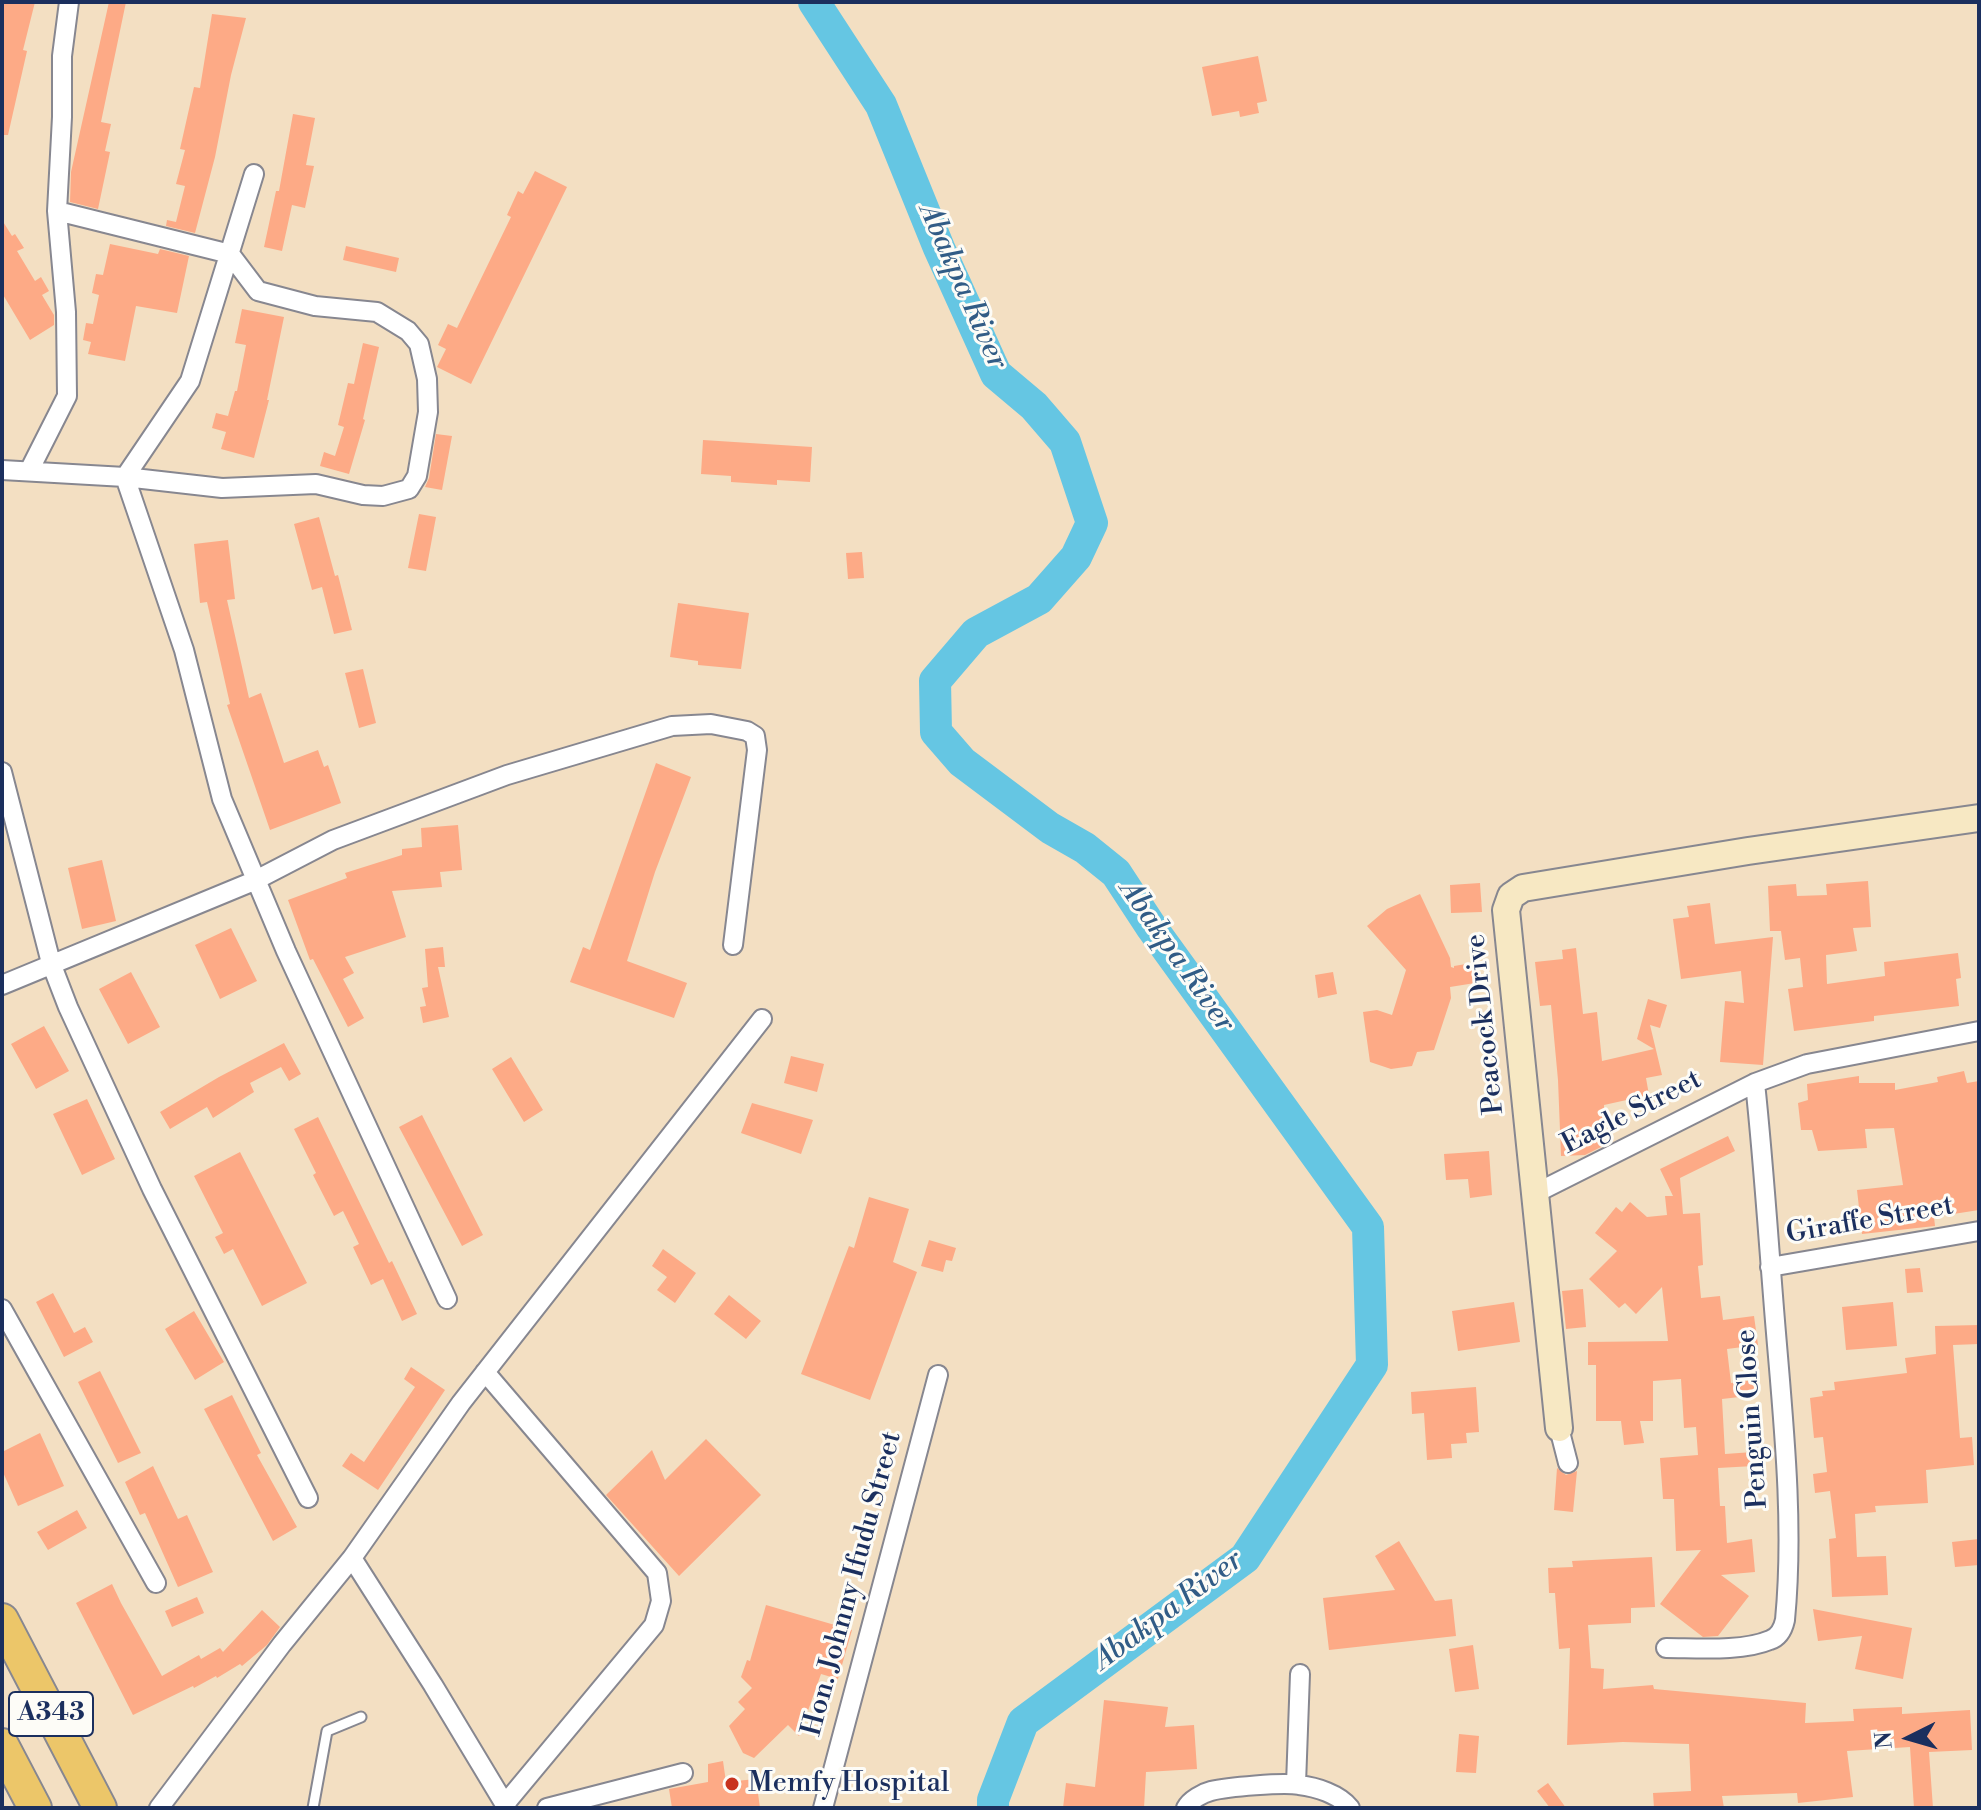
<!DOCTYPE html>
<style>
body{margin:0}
#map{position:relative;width:1981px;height:1810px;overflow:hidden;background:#f3dfc2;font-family:"Libre Bodoni",serif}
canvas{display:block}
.frame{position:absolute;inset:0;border:4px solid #1b2f5e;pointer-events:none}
.north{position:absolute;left:1869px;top:1698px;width:80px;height:80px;-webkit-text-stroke:6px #fdfcf7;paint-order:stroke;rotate:265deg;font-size:22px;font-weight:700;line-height:32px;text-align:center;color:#1b2f5e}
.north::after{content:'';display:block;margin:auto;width:28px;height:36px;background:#1b2f5e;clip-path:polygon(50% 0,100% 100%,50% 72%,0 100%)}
</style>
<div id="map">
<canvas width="1981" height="1810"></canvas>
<div class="frame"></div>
<div class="north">N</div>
</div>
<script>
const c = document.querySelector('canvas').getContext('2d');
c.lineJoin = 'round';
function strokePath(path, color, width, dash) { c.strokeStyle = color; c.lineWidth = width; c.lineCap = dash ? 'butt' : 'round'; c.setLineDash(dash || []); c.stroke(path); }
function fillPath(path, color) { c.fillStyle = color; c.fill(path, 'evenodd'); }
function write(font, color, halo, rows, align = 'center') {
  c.font = font + ' "Libre Bodoni",serif'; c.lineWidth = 6; c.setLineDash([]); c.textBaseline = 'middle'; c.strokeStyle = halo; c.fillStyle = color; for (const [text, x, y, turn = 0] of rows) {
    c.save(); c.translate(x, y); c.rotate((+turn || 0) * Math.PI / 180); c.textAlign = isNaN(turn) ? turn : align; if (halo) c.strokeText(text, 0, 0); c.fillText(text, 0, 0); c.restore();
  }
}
const river = new Path2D(`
 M814,2L881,105L939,248L996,374L1034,406L1065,442L1092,523L1076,557L1039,599L976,633L935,681L936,732L962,762L1050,828L1085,848L1116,873L1152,928L1368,1227L1372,1365L1245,1558L1023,1722L993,1800V1808`);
const building = new Path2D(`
 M2,2H35L23,50L27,51L8,135H2Z
 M109,2H126L101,122L111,124L105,151L110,152L98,209L70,202L71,172Z
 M212,14L246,18L231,75L215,157L195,233L166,226L167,220L176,222L185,186L176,184L185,150L180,149L194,87L200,88Z
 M1258,56L1267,101L1257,103L1259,113L1240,117L1239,111L1212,116L1202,67Z
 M293,114L315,118L306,165L314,166L305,208L292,205L282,251L264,247L276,191H279Z
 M535,171L567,187L471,384L437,367L446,349L438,345L448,324L457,328L511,217L507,215L518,191L523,194Z
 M2,220L12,236L15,234L24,248L17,251L35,281L41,277L49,291L42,295L54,315V325L30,340L2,293Z
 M110,244L158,254L160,249L189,256L177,313L136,306L125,361L88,354L91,342L83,340L86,323L93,324L99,295L92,293L96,274L103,275Z
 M346,246L399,258L396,272L343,260Z
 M242,309L284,317L267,400H269L254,458L221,449L226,432L212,428L216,413L228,416L235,391H237L246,345L235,343Z
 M363,343L379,347L363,419L365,420L349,474L320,466L324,452L335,456L344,427L338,425L348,383L354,384Z
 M436,434L452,436L442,490L425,487L429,478Z
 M703,440L812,447L810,482L777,480V485L731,482V476L701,474Z
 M419,514L436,517L426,571L408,568Z
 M319,517L335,576L338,575L352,630L334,634L322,587L312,590L294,524Z
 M228,540L235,599L227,600L249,698L261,693L284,763L318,750L324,767L328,765L341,803L270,830L227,705L230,704L207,602L200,603L194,544Z
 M862,552L864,578L848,579L846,553Z
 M678,603L749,613L741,669L698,665V661L670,657Z
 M363,669L376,723L359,728L345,673Z
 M656,763L691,777L655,872L627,961L687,983L674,1018L570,982L583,947L590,950Z
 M458,825L462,870L440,872L442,887L392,891L406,937L345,957L354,973L343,979L364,1018L348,1027L313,959L310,960L288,900L347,878L345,873L402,855V849L422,847L421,828Z
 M102,860L116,921L82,929L68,868Z
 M1868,881L1871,927L1853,928L1857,951L1826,955L1827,984L1885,976L1884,962L1958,953L1961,978L1956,979L1959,1006L1874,1016V1021L1794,1031L1788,989L1803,987L1800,958L1785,960L1781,931H1770L1768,886L1796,884L1797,896L1827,895L1826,884Z
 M1480,883L1482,912L1451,913L1450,885Z
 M1420,894L1450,958L1451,967L1454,968V966L1472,963L1475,983L1450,987L1451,998L1434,1050L1417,1052L1412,1066L1391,1069L1370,1062L1363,1012L1377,1010L1392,1015L1406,970L1367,926L1387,909Z
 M1710,903L1715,944L1773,937L1763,1065L1720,1062L1725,1001L1744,1003L1741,971L1681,979L1673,919L1689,917L1687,906Z
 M231,928L257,981L220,999L195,945Z
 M443,947L445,967H438L449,1017L423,1023L420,1007L426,1006L422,988L428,987L425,949Z
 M1576,948L1583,1014L1597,1012L1602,1061L1654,1049L1637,1039L1648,999L1667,1005L1660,1028L1650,1025L1662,1075L1646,1078L1649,1095L1604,1105L1605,1145L1585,1155L1561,1156L1558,1080L1551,1005L1540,1006L1535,962L1563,959L1562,950Z
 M131,972L160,1027L128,1044L99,989Z
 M1333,972L1337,994L1318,998L1315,975Z
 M44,1026L69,1071L36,1089L11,1044Z
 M284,1043L301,1074L289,1081L281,1067L250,1083L254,1092L213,1118L207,1107L170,1129L160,1112L219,1077Z
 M791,1056L824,1064L817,1092L784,1083Z
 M511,1057L543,1110L524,1122L492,1069Z
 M1964,1071L1967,1083L1979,1081V1210L1934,1217L1935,1226L1862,1234L1857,1190L1903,1185L1894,1128L1865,1129L1867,1148L1818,1151L1812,1130H1801L1798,1103L1808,1100L1807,1084L1859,1076V1083H1895V1090L1938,1082L1937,1077Z
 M87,1099L115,1159L82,1175L53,1114Z
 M752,1103L813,1120L801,1154L741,1133Z
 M422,1115L483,1235L462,1246L399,1127Z
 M318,1117L389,1263L392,1261L417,1314L402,1321L383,1279L371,1285L353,1247L359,1244L343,1211L334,1216L313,1175L316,1173L294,1129Z
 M1728,1136L1735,1151L1680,1178L1683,1214L1700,1213L1703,1265L1698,1266L1701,1298L1720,1296L1723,1320L1754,1316L1758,1345L1727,1349L1731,1383L1755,1380L1757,1395L1722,1399L1725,1454L1753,1452L1754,1466L1718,1468L1720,1506H1725L1727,1543L1752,1539L1755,1572L1721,1575L1749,1596L1718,1636L1703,1637L1660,1604L1701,1550L1676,1551L1674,1499H1663L1660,1458L1698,1455L1696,1427L1684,1428L1681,1379L1653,1381V1421H1640L1644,1443L1624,1445L1621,1421H1596V1365H1588V1342L1668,1341L1662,1287L1636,1314L1625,1303L1619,1308L1589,1279L1617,1251L1595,1233L1616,1207L1622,1212L1630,1202L1647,1217L1667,1215L1665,1196H1673L1660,1169Z
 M1489,1151L1492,1195L1470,1198L1468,1179L1446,1180L1444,1154Z
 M240,1152L307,1283L262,1306L233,1249L224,1254L215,1237L223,1233L194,1176Z
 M869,1197L909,1209L893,1262L917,1272L870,1400L801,1374L849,1246L854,1248Z
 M929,1240L956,1248L952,1261L946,1260L943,1272L921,1266Z
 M663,1249L696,1273L675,1303L657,1290L667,1277L652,1266Z
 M1920,1268L1923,1292L1907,1293L1905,1269Z
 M1583,1289L1586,1327L1566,1329L1562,1291Z
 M53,1293L74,1333L85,1327L93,1342L64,1357L36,1302Z
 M729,1295L761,1321L746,1339L714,1314Z
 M1514,1302L1520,1342L1458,1351L1452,1311Z
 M1893,1302L1897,1346L1846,1350L1842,1307Z
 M194,1311L224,1362L195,1380L165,1329Z
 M1979,1325V1344L1953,1345L1960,1438L1972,1437L1974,1465L1926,1470L1928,1503L1875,1506L1876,1512L1855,1514L1857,1557L1886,1556L1888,1595L1832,1597L1829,1539L1836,1538L1830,1491L1815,1493L1813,1474L1827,1472L1823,1437L1814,1438L1810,1398L1823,1396L1822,1391L1835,1390L1834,1382L1907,1373L1905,1358L1936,1354L1935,1326Z
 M411,1367L445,1390L378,1490L342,1466L351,1453L364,1462L415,1387L404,1379Z
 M100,1371L141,1453L118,1463L78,1382Z
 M1476,1387L1479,1432L1466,1433L1467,1443L1451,1444L1452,1458L1427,1460L1424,1413L1412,1414L1411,1392Z
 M232,1395L261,1453L257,1455L297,1527L273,1541L204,1409Z
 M40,1433L64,1486L18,1506L2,1470V1452Z
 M706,1439L761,1495L679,1576L606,1495L652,1450L665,1480Z
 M153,1466L178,1519L187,1515L213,1572L178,1587L145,1513L140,1515L125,1482Z
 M1557,1468L1566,1475L1577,1471L1573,1512L1554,1510Z
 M77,1510L87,1528L48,1550L37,1532Z
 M1979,1539V1565L1955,1567L1952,1542Z
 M1399,1541L1435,1601L1452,1599L1456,1636L1329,1650L1323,1598L1395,1590L1375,1556Z
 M1652,1557L1655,1607L1631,1608V1623L1588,1625L1591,1668L1604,1669L1603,1689L1653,1685L1654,1689L1806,1703L1805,1723L1854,1721L1853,1709L1902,1707V1714L1970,1710L1972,1750L1929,1752L1933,1808H1914L1910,1747L1847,1751L1853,1797L1798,1803L1797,1793L1722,1796L1724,1808H1654L1653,1793L1691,1791L1689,1744L1623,1742L1567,1745L1570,1648L1559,1649L1555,1593H1549L1548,1568L1573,1567L1572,1561Z
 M112,1584L121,1603L162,1676L199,1655L201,1659L220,1648L223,1652L262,1610L280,1627L267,1645L242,1666L240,1664L217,1678L216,1676L194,1688L193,1686L133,1715L76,1603Z
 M197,1597L204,1613L172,1627L165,1611Z
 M766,1605L852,1630L838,1679L821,1674L799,1736L788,1725L754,1758L743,1753L729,1726L745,1709L738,1702L752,1688L741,1677L747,1660L750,1661Z
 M1813,1609L1912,1628L1903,1679L1855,1669L1862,1636L1818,1641Z
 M1473,1645L1479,1689L1455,1692L1449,1649Z
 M1104,1700L1168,1707L1165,1727L1194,1725L1197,1769L1146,1772L1144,1808H1063L1066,1783L1095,1787Z
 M1459,1734L1479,1736L1476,1773L1456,1772Z
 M723,1761L726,1782L756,1779L760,1808H672L669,1789L708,1782V1764Z
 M1548,1783L1566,1808H1550L1537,1791Z`);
const lane = new Path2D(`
 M313,1808L327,1731L361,1717`);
const street = new Path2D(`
 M2,470L125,477L222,488L316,484L363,495L383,496L409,489L417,476L428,412L427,379L419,344L408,331L377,312L315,306L258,291L230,254L57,211
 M29,471L67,396L66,312L57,211L62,117V56L69,2
 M125,477L184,650L222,799L286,951L447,1299
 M125,477L190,381L254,174
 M2,772L51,963L68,1007L152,1189L308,1498
 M2,985L254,881L333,840L507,775L672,726L711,724L747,731L755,736L757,750L733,945
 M1534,1194L1755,1083L1807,1064L1979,1031
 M1770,1267L1979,1231
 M2,1309L156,1583
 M485,1372L657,1573L661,1601L654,1625L505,1804
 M1559,1428L1568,1463
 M352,1558L433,1685L507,1808
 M1666,1648C1696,1648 1742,1652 1770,1640C1779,1637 1783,1629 1785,1620C1794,1526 1784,1428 1776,1333C1769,1250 1764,1166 1755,1083
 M1296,1784L1300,1674
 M159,1808L282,1644L352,1558L461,1403L762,1019
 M547,1808L683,1773
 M823,1808L938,1375
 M1186,1808C1190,1800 1203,1793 1211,1791C1227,1787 1284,1782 1299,1785C1316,1787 1339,1794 1350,1808`);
const secondary = new Path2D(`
 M1559,1428L1506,910L1511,896L1523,888L1748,851L1979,818`);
const highway = new Path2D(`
 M2,1620L100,1808
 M2,1745L35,1808`);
const markers = [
 [732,1784,8,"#c8321e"]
];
const shields = [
 [51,1714,84]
];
const shieldNames = [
 ["A343",51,1714]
];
const streetNames = [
 ["Peacock Drive",1486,1024,-96],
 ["Eagle Street",1632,1113,-27],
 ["Giraffe Street",1870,1221,-10],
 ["Penguin Close",1753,1419,-94],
 ["Hon. Johnny Ifudu Street",853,1584,-75]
];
const poiNames = [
 ["Memfy Hospital",748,1784]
];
const waterNames = [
 ["Abakpa River",962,287,66],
 ["Abakpa River",1176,957,55],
 ["Abakpa River",1169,1611,-37]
];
strokePath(river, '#65c6e3', 32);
fillPath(building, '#fdaa86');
strokePath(lane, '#878790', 13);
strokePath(street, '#878790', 22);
strokePath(secondary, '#878790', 30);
strokePath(highway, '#878790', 36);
strokePath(lane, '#fff', 9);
strokePath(street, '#fff', 18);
strokePath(secondary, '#f7e8c3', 26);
strokePath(highway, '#ecc669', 32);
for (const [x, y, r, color] of markers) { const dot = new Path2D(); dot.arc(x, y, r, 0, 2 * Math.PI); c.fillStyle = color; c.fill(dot); strokePath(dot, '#fdfcf7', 3); }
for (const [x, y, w] of shields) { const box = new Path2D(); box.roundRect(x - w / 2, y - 22, w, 44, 6); c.fillStyle = '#fdfcf7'; c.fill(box); strokePath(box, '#1b2f5e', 2); }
write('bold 26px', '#1b2f5e', null, shieldNames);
write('28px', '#1b2f5e', '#fdfcf7', streetNames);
write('28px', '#1b2f5e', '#fdfcf7', poiNames, 'left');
write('italic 30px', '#315c86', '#fdfcf7', waterNames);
</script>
